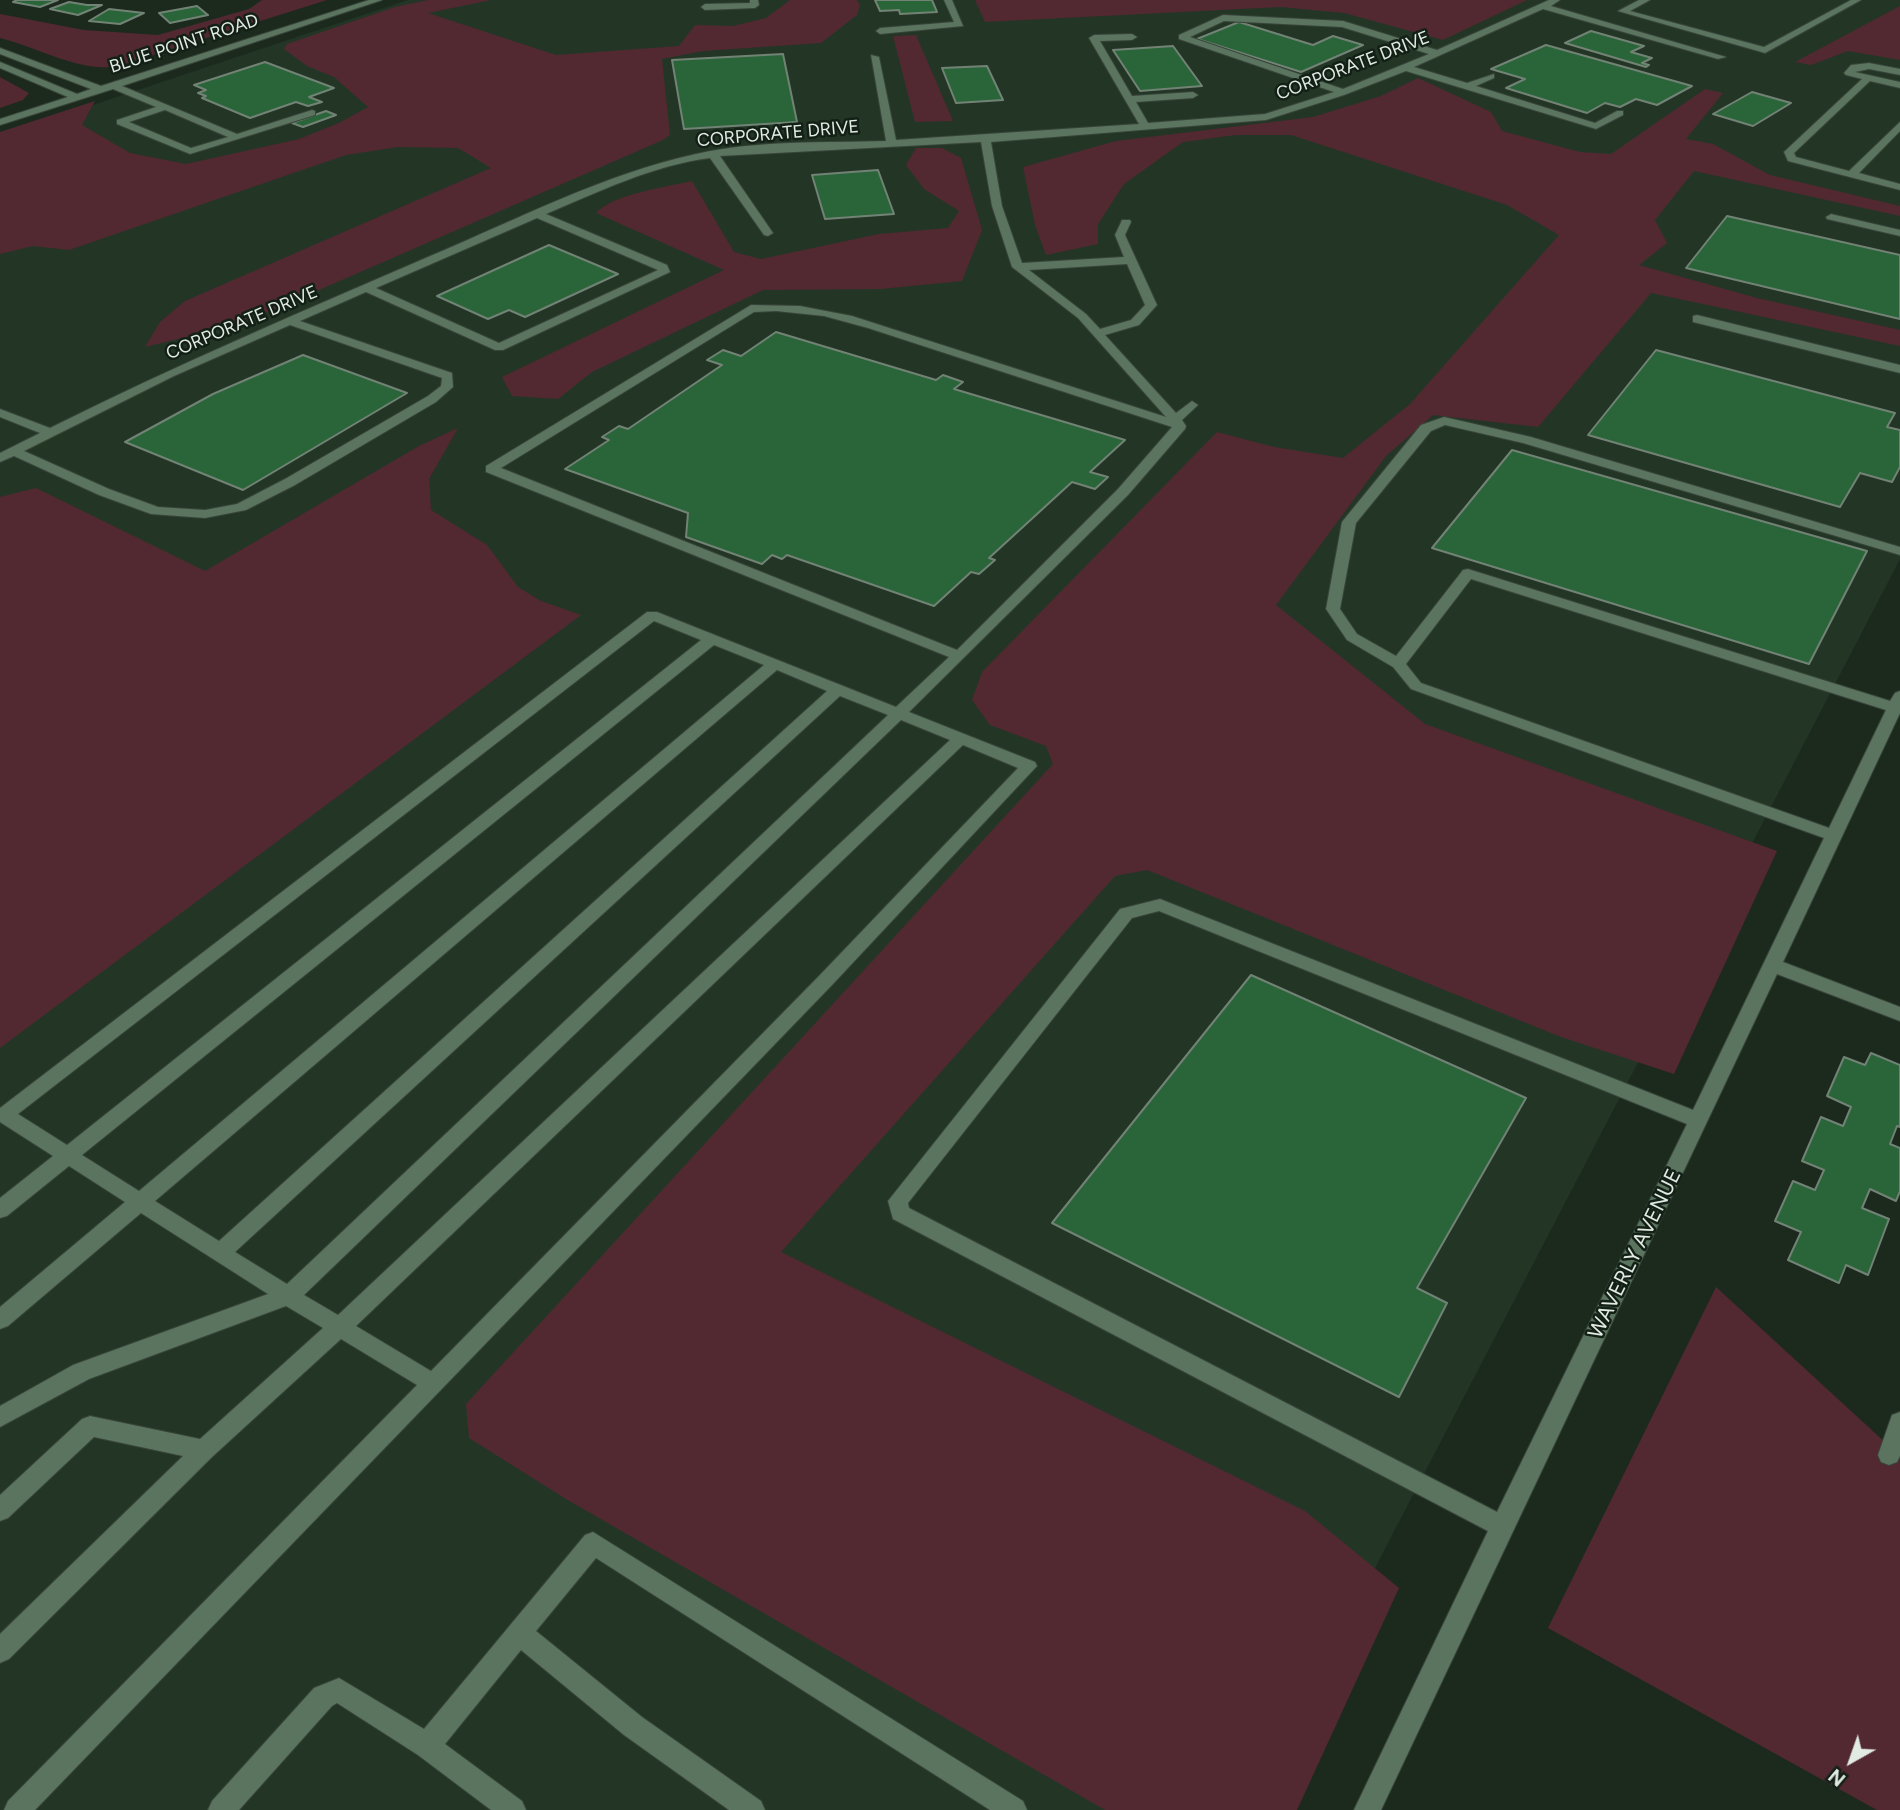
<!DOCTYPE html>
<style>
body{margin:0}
#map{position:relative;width:1900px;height:1810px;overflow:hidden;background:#1c2a1e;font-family:Figtree,sans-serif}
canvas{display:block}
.north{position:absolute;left:1816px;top:1726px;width:70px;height:70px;-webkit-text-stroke:5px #132015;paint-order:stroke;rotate:220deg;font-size:19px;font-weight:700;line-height:28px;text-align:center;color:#e1eae3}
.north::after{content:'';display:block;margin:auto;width:24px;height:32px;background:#e1eae3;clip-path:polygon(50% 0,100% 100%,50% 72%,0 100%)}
</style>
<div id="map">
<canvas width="1900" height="1810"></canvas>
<div class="north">N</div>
</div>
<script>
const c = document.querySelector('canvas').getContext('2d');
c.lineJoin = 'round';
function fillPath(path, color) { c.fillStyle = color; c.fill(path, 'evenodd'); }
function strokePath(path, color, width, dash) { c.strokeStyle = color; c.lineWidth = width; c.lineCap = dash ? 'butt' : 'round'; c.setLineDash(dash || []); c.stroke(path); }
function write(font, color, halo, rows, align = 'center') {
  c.font = font + ' Figtree,sans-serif'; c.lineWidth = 5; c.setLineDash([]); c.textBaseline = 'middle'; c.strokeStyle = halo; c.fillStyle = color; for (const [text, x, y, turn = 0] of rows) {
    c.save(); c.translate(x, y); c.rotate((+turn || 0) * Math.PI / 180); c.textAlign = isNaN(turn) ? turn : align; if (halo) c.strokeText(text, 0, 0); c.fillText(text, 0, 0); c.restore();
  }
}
const built = new Path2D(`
 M408,0H1900V559L1249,1810H0V136Z`);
const green = new Path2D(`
 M262,0H327L118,66C79,73 38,47 0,38V14L84,30L158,35L249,9Z
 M428,0H491L428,13L556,55L679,46L695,25L733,26L766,18L790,0H857L860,5L857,15L821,43L703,51L662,59L670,135L663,140L271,311L203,333L145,347L160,322L185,301L491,168L458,148L398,147L346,155L69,250L33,246L0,254V132L95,101L82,125L130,153L186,164L299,139L341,122L368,107L334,77L307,66L284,49L287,44L395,7Z
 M975,0H1527L1443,40L1344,13L1280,7L985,22Z
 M1900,6V60L1848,51L1811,65L1795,62Z
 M916,35L953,121L915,122L893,36Z
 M0,77L29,93L23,100L0,108Z
 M1418,78L1491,112L1502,131L1580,152L1611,154L1705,89L1723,93L1686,139L1713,144L1770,175L1900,206V216L1694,171L1655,220L1667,243L1639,265L1757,298L1900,330V346L1651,293L1538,427L1433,415L1386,456L1276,605L1425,724L1777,851L1674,1074L1561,1037L1147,870L1115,876L781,1252L1305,1511L1399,1588L1297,1810H1105L566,1499L469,1438L466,1404L1053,764L1046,746L990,725L972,700L982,672L1217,432L1274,447L1343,458L1410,404L1559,235L1507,205L1291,135H1236L1183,142L1124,184L1098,224V244L1046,255L1035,225L1023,167L1116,141L1313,117L1381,96Z
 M916,148H942L961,158L982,230L962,281L881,289L763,290L592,372L558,399L512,396L502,377L724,270L596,213C613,194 667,187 692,181L734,252L761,259L879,234L948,228L959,211L924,189L906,165Z
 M458,428L429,479L431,510L487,545L518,587L541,601L581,615L0,1048V497L36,488L205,571L419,446Z
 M1716,1287L1900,1456V1810H1877L1548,1628Z`);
const building = new Path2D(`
 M17,0H58L40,7L13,2Z
 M875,0H932L937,12L900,14L899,10L880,11Z
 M69,2L87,5H102L78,15L50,9Z
 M197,6L208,15L170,23L159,13Z
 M109,9L144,13L120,24L89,21Z
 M1239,22L1313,45L1333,36L1363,45L1301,72L1197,39Z
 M1591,31L1644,46L1631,52L1652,58L1642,63L1649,65L1646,67L1565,43Z
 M1546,45L1692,86L1657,105L1636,99L1620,107L1605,103L1587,113L1506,88L1525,79L1491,69Z
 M1173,46L1202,86L1140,91L1113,50Z
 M783,54L797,122L684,129L672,60Z
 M265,62L334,88L309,97L322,102L308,106L296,102L250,118L202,98L206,96L198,93L206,90L194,85Z
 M987,66L1003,100L956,103L942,68Z
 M1752,92L1791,103L1753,126L1713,114Z
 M326,111L336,115L303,127L292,123Z
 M878,170L894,214L825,219L812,175Z
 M1727,216L1900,255V319L1686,268Z
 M549,245L618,274L525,317L509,310L488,319L437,296Z
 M776,332L936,380L943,375L963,382L954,389L1125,440L1090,472L1108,477L1095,489L1072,482L989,558L995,560L979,574L971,572L934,606L787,555L782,559L772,555L762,564L686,537L688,513L565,469L609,440L602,437L619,426L628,429L722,365L707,360L723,350L741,356Z
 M1656,350L1895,413L1887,427L1900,430V467L1892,482L1860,473L1840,507L1588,435Z
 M303,355L407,393L243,490L125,442L213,394Z
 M1512,450L1867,551L1809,664L1432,548Z
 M1251,975L1526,1098L1417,1288L1447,1303L1399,1397L1052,1223Z
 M1871,1053L1900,1065V1127L1897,1126L1890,1144L1900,1148V1191L1896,1201L1870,1189L1862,1208L1889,1219L1868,1275L1846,1265L1839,1283L1788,1260L1801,1232L1775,1221L1793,1181L1815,1190L1824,1170L1802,1161L1821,1117L1843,1126L1851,1107L1827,1096L1844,1057L1865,1065Z`);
const minor = new Path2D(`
 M369,0H382L122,86L237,134L312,110L315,111V115L190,154L117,124V120L156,107L113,89L0,125V119L68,97L0,68V62L77,94L91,89L0,54V48L101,86ZM165,110L228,137L191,148L129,122Z
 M750,0H758L759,5L755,8L705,10L701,7L705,4L750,3Z
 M944,0H952L963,26L880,34L876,31L880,28L954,22Z
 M1549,0H1560L1551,6L1726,57L1718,59L1543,9L1414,67L1467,83L1494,74V78L1476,86L1595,123L1617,111H1623V115L1596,129L1406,71L1344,95L1266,120L991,142L1002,206L1022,263L1124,257L1115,235L1122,220H1130L1131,222L1125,235L1157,305L1139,325L1105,335L1176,413L1192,401L1198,405L1182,420L1186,426L1185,429L1128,495L909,712L1035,762L1037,766L832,985L35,1810H4L8,1801L417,1385L341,1339L212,1457L9,1659L0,1663V1634L183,1456L94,1437L8,1518L0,1521V1495L82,1419L90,1416L200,1439L323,1328L286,1306L89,1379L0,1427V1406L73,1365L268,1294L141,1213L8,1326L0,1329V1307L125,1202L69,1166L7,1216L0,1218V1198L53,1156L0,1122V1108L647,612H657L896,707L949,657L486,472V466L751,305L800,306L852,316L1166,417L1078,318L1012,267L992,206L981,142L720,156L773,233L768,236L764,235L710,158C654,165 598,192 546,214L667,265L670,272L503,350H495L366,292L300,321L452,373L453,387L436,402L295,485L246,510L205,518L151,514L99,495L14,456L0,462V453L40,433L0,417V409L50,428C176,365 305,310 435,254C520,218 605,174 696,154C757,140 824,143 886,141L871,55L879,57L896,140L1139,124L1089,38L1094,35L1132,34L1137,37L1132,40L1100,41L1132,96L1193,92L1198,95L1193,98L1136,102L1148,123L1265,114L1334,92L1179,39V35L1223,15L1343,21L1437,50ZM1224,21L1342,27L1429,54L1343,89L1190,37ZM537,218L658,270L499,343L376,288ZM1127,264L1145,305L1131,320L1100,329L1086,314L1029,270ZM776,311L824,316L868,328L1172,427L1118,489L957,650L501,468L754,312ZM290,325L442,378L441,386L428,396L285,479L237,504L205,510L158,507L109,489L24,451L174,376ZM654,621L701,640L67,1145L18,1114ZM714,645L764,665L139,1191L82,1155ZM777,670L827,691L219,1241L155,1201ZM840,696L888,715L287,1284L235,1252ZM901,720L950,740L338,1315L304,1295ZM963,745L1018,768L820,975L431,1371L356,1326Z
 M1639,0H1650L1630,11L1764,47L1851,0H1861L1765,53L1618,11Z
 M1869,63L1900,69V75L1869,69L1855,72L1900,82V88L1870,81L1794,153L1796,157L1849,171L1900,122V131L1859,173L1900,184V190L1788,161L1784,152L1862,79L1846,75L1844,73L1851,65Z
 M1831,214L1900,230V236L1827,219L1826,217Z
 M1697,315L1900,365V373L1693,322V316Z
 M1444,417L1531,437L1900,547V555L1523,443L1445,425L1431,431L1356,523L1340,609L1357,634L1396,656L1463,570L1468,569L1890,701L1895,693L1900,691V713L1783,962L1900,1007V1021L1777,974L1381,1810H1354L1488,1531L893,1219L888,1201L1120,909L1160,899L1693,1110L1824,838L1411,689L1393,667L1347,640L1326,609L1342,522L1421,425ZM1471,579L1886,710L1829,828L1421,683L1406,664ZM1159,911L1687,1124L1497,1512L909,1208L908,1203L1132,918Z
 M1900,1412V1456L1897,1462L1889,1465L1881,1462L1878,1455L1892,1415Z
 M593,1532L1023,1801L1027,1810H990L596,1558L536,1631L642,1717L761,1801L765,1810H729L624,1735L521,1650L445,1744L522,1801L526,1810H491L418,1755L337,1703L332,1706L239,1810H208L212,1801L314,1688L339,1678L424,1729L585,1535Z`);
const farStreetnames = [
 ["BLUE POINT ROAD",184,44,-18],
 ["CORPORATE DRIVE",1353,66,-21],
 ["CORPORATE DRIVE",778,134,-5],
 ["CORPORATE DRIVE",242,323,-23]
];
const streetNames = [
 ["WAVERLY AVENUE",1635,1254,-64]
];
fillPath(built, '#233626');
fillPath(green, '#522831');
fillPath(building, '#296539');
strokePath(building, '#728275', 2);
strokePath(minor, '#38453a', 2);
fillPath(minor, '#5b745f');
write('18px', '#e1eae3', '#132015', farStreetnames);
write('21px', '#e1eae3', '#132015', streetNames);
</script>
